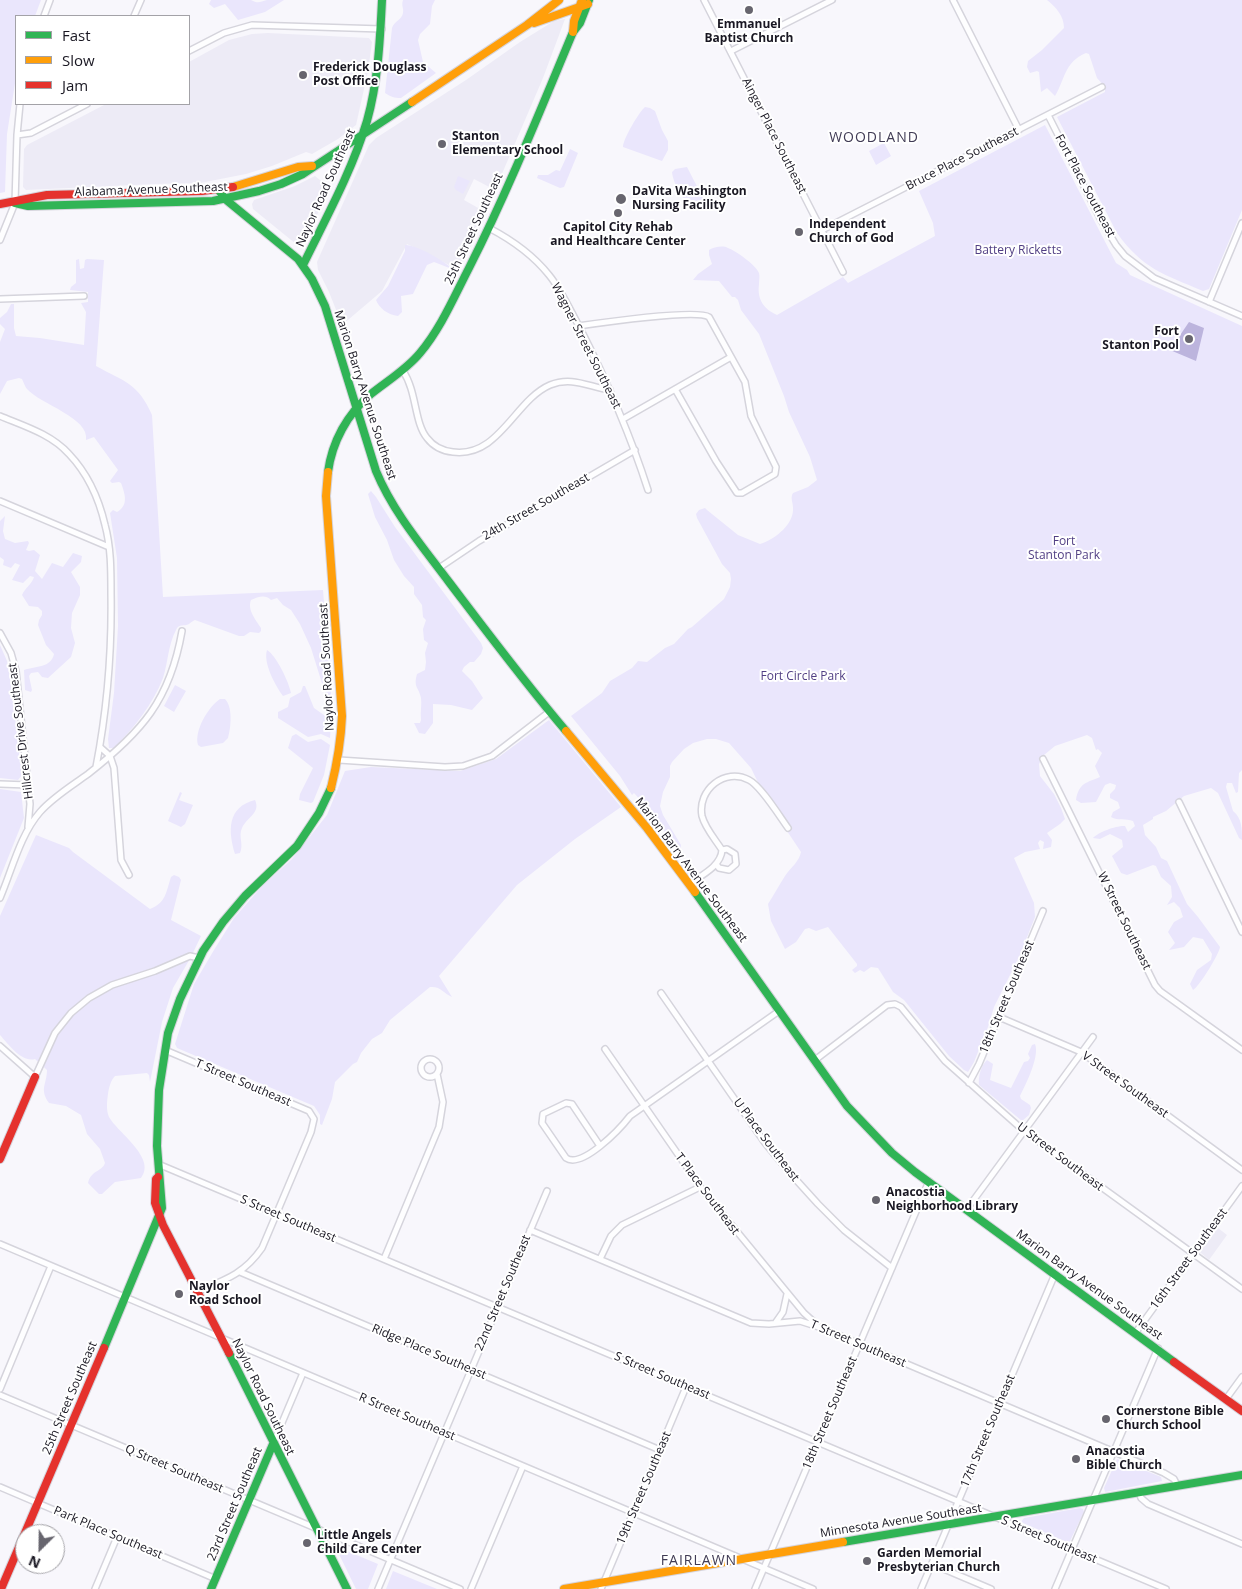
<!DOCTYPE html>
<style>
body{margin:0}
#map{position:relative;width:1242px;height:1589px;overflow:hidden;background:#f8f7fc;font-family:"Open Sans",sans-serif}
canvas{display:block}
.legend{position:absolute;left:15px;top:15px;width:175px;height:90px;box-sizing:border-box;background:#fff;border:1px solid #a3a2a7;margin:0;padding:6px 9px;list-style:none;font-size:15px;color:#191722}
.legend li{display:flex;align-items:center;gap:10px;height:25px}
.legend b{width:25px;border:1px solid #a3a2a7}
.north{position:absolute;left:15px;top:1524px;width:50px;height:50px;box-sizing:border-box;background:#fff;border:1px solid #a3a2a7;border-radius:50%;rotate:203deg;font-size:14px;font-weight:700;line-height:20px;text-align:center;color:#191722}
.north::after{content:'';display:block;margin:auto;width:18px;height:22px;background:#67656e;clip-path:polygon(50% 0,100% 100%,50% 72%,0 100%)}
</style>
<div id="map">
<canvas width="1242" height="1589"></canvas>
<ul class="legend">
<li><b style="height:6px;background:#30b455"></b>Fast</li>
<li><b style="height:6px;background:#ff9f0a"></b>Slow</li>
<li><b style="height:6px;background:#e5322d"></b>Jam</li>
</ul>
<div class="north">N</div>
</div>
<script>
const c = document.querySelector('canvas').getContext('2d');
c.lineJoin = 'round';
function fillPath(path, color) { c.fillStyle = color; c.fill(path, 'evenodd'); }
function strokePath(path, color, width, dash) { c.strokeStyle = color; c.lineWidth = width; c.lineCap = dash ? 'butt' : 'round'; c.setLineDash(dash || []); c.stroke(path); }
function write(font, color, halo, rows, align = 'center') {
  c.font = font + ' "Open Sans",sans-serif'; c.lineWidth = 4; c.setLineDash([]); c.textBaseline = 'middle'; c.strokeStyle = halo; c.fillStyle = color; for (const [text, x, y, turn = 0] of rows) {
    c.save(); c.translate(x, y); c.rotate((+turn || 0) * Math.PI / 180); c.textAlign = isNaN(turn) ? turn : align; if (halo) c.strokeText(text, 0, 0); c.fillText(text, 0, 0); c.restore();
  }
}
const built = new Path2D(`
 M565,19L543,78L495,190L474,179L464,200L487,213L459,270L407,244L382,291L342,325L329,292L318,270L317,262L369,145L376,138L466,80L520,42L554,21Z
 M268,33L369,38L372,42L368,71L356,125L338,139L312,154L306,152L272,166L246,174L200,183L155,184L26,190L23,187L24,149L27,145L106,104H189V62L229,40L252,34Z
 M315,176L330,188L303,244H296L253,209L252,204L254,200L295,186Z
 M1218,1228L1227,1235L1209,1260L1200,1252Z`);
const green = new Path2D(`
 M0,0H41L35,16H16V77L7,134L5,192L0,193Z
 M211,0H251C258,4 260,2 267,0C272,0 278,0 284,0L265,12L238,20L225,4L214,8L209,4Z
 M403,0H435L432,6L430,24L420,34L418,40L423,62L436,73L401,98C394,98 391,97 385,93L392,28C394,21 402,20 403,13C404,8 401,6 403,0Z
 M1047,0H1242V210L1209,289L1203,291C1163,274 1143,269 1117,233L1057,117L1105,92V87L1097,78L1089,54L1086,53C1064,62 1065,80 1055,96L1047,88L1041,92L1039,72L1037,71L1030,73L1027,67L1028,61L1042,50L1064,28C1064,16 1056,7 1047,0Z
 M645,107L650,108L655,111L662,130L668,141V150L662,161L623,147C623,139 639,112 645,107Z
 M1045,125L1116,263L1127,270L1130,275L1242,326V770L1239,773L1238,792L1236,793L1232,783H1227L1226,787L1233,811C1242,818 1242,829 1242,840L1239,838L1218,793L1211,788L1184,796L1166,811L1153,817V819L1143,825L1145,835L1156,847L1161,858L1167,861L1187,904L1198,917L1220,947C1219,955 1198,988 1193,990L1190,984L1197,970L1211,960L1212,954L1203,939L1193,937L1184,947L1169,950L1175,943L1168,932L1174,922L1183,917L1180,908L1174,902L1167,905L1172,897L1171,886L1161,877L1156,866L1153,865L1127,875L1121,873L1112,856L1123,847L1122,840L1110,834L1100,839L1093,838C1098,832 1118,825 1125,826L1128,832L1135,826L1133,821C1126,818 1118,821 1111,817L1113,812L1120,808L1118,802L1110,798V794L1115,789L1116,785L1110,783L1105,785L1096,802L1081,803L1076,800C1079,782 1087,783 1100,777L1095,766L1102,753L1098,749L1096,750L1092,738L1087,735L1055,746L1044,755L1039,764L1040,776L1054,794L1061,808L1065,819L1060,824L1047,833L1052,840L1051,847L1043,849L1044,842L1040,840L1038,843L1040,849L1025,852L1014,858L1034,903L1035,917L1020,955L994,1007L988,1027L974,1062L968,1072L964,1070L949,1056L904,1000L893,992L878,968L871,967L864,972L860,970L855,973L852,970L857,966V964L828,927L816,931L809,928L805,929L796,942L785,949L771,921L768,904C774,895 779,885 785,876C791,867 799,862 801,852L767,801L751,768L729,743L716,739H707L693,743L684,749L672,762L670,766V777L663,792L660,806L663,815L681,845L680,851L669,838L645,805L634,793L632,795L620,776L571,716L602,693L610,681L632,668L638,661L647,662L665,648L674,644L688,629L692,627L724,599L730,587L731,579L730,573L722,564L697,518L696,514L699,510L705,508L707,510L738,535L760,544L763,543C776,538 794,524 793,508C793,502 790,498 793,493L808,487L817,480L810,457L789,412L784,396L759,334L741,310L738,300L735,297H732L719,281L693,280L698,274L712,264L709,255V250C714,247 723,245 728,248C736,251 756,265 759,273C760,276 759,280 759,284C757,300 764,309 777,315L843,277L848,283L935,236L933,223L919,191Z
 M884,143L891,156L876,165L869,151Z
 M570,149L578,153L564,187L560,188L537,178L538,175H548L556,170L560,171Z
 M687,167L703,198L701,201L692,206C683,201 673,183 672,172L675,169Z
 M458,176L470,181L463,194L456,190L454,187Z
 M405,245C415,244 447,262 452,269L434,262L427,265L413,294L401,296L402,312L398,316C388,315 379,308 376,300L388,286L405,251Z
 M79,259L80,269L84,268L85,260L87,259L104,260L96,366C125,382 138,383 152,415L163,597L323,590L331,694L329,696L325,693L311,648L300,624L291,610L283,605L277,598L271,600C265,594 258,597 251,600C247,610 256,620 261,628V631L259,633L250,632L244,636H239L195,620C193,621 191,622 189,624C184,627 179,623 176,630C168,645 168,663 163,678C153,704 134,728 114,748H109L108,739L114,693L118,626L117,558L110,513L113,510L117,512C129,505 125,494 121,483L119,482L112,483L110,481L118,470L94,437L86,440C90,418 40,404 27,389C25,387 24,383 22,379L19,378L7,381L0,394V342L5,329L0,324V318L7,312L11,304H14V328L16,336L40,338L84,345L86,312L81,303L88,302V292L70,290L71,287L76,283V260Z
 M371,491L376,497L395,527L481,643L483,648L481,654L474,662H470L464,667L462,671L472,681L483,698L472,710L451,705L433,704V723L425,734L419,733L414,723H420L421,720C420,712 422,705 421,698C419,687 413,688 417,674L425,670L426,662L425,653L428,643L424,640L423,629L426,620L423,617L422,605L414,594V587L404,576L394,560L387,540L375,517L368,494Z
 M5,516L3,531L5,539L15,543L28,541L29,543L26,550L29,551L34,550L40,555L35,571L42,579L52,563L63,567L73,553L82,556L81,562L71,572L80,587V595L72,613L71,628L75,643L71,657L48,678L42,677L38,672L31,673L29,676L32,690L31,692L25,690L24,670C36,666 51,668 54,654L46,645L38,625L39,620L42,615V611L38,607L29,606L22,595C25,588 32,584 34,577L30,576L23,583L12,580L20,565L15,563L11,568L3,565L4,560L0,557V521Z
 M0,645L7,661L10,678L22,775L18,780L0,778Z
 M267,650C276,655 289,682 291,693L283,696C275,685 263,663 267,650Z
 M175,685L186,691L174,712L164,706Z
 M303,686H305L314,708L331,720L330,738L321,734L308,737L278,718V712L288,707L290,698L301,692Z
 M220,699H225C233,707 231,727 228,738L223,743L201,747L198,745C194,731 208,707 220,699Z
 M549,720L621,807L575,839L517,885L439,976L452,997C443,993 441,986 430,987L390,1020L382,1033L372,1039L361,1053L357,1062L353,1064L335,1082L332,1099L322,1125L320,1124V1115L314,1106L177,1048L175,1044L194,984L214,950L234,918L263,885L292,859L327,815L345,771L371,767L460,771L496,759Z
 M296,734L308,742L321,739L330,745L324,775L313,802L311,803L299,800L300,794L313,768L288,748L292,736Z
 M0,789L21,792L24,818L0,878Z
 M180,792L182,793L179,800L193,805L185,824L181,827L168,821Z
 M255,800C261,813 247,817 242,828C238,836 244,844 240,853L235,854C228,831 227,807 255,800Z
 M36,835L69,848L73,852L150,909C166,903 166,892 171,877L174,875L179,877L181,880L171,920L201,936L191,957L173,988L162,1022L150,1082L149,1075L147,1073L115,1076C111,1080 109,1087 108,1094C107,1101 106,1110 109,1117C118,1133 157,1158 141,1178L115,1182L102,1194H99L88,1183C91,1170 102,1172 105,1163L100,1149L87,1134L81,1115L66,1106L49,1103C39,1089 47,1084 47,1070L35,1059C22,1063 8,1044 0,1035V916Z
 M1035,1044C1040,1056 1026,1084 1020,1096L1021,1099L1030,1105L1031,1108L1029,1115L1022,1121L979,1085C978,1077 981,1065 987,1060L993,1064L990,1080L1011,1088L1024,1062L1028,1061L1030,1058L1028,1054L1032,1045Z
 M1117,1459L1161,1477L1162,1481L1105,1492L1104,1488Z
 M1080,1508L1083,1509L1084,1512L1069,1543L1021,1522L1024,1518Z
 M335,1546L378,1564L368,1589H356Z
 M393,1571L437,1589H386Z`);
const water = new Path2D(`
 M1189,322L1204,328L1196,361L1170,350Z`);
const street = new Path2D(`
 M704,0L843,272
 M953,0L1019,130
 M44,16L50,0
 M134,16L141,0
 M189,51L224,33L252,25L382,29
 M731,51L832,0
 M1048,115L1101,220L1116,245L1125,256L1154,278L1242,316
 M17,135L31,133L87,104
 M489,228C512,240 533,255 549,275C562,291 570,310 580,328C607,381 630,434 648,490
 M822,230L1102,87
 M0,240L15,203L17,135L20,104
 M0,299L84,296
 M1209,302L1242,223
 M578,326C599,323 697,309 709,317L745,382L751,416L776,467L775,474L742,493H737L716,461L675,389
 M403,371C417,392 414,422 427,438C433,446 443,451 453,452C499,458 515,400 550,385C572,376 589,387 610,390
 M0,416C24,426 51,434 69,454C88,474 99,499 105,525C111,547 111,570 111,593C112,652 107,710 96,767
 M623,419L731,357
 M0,501L109,547
 M439,568L479,541L635,450
 M0,633L11,653L16,671L30,804L28,827
 M100,747L110,756L114,768L121,860L129,875
 M1043,759L1155,985L1160,991L1242,1050
 M339,760L445,767L463,766L492,756L549,712
 M0,784L28,785
 M1179,802L1242,932
 M716,864L719,868L729,870L736,864L735,854L727,849L722,850
 M689,884C702,875 721,866 722,850C715,839 705,828 702,816C697,790 725,767 749,780C761,786 780,817 788,828
 M0,898C12,870 20,835 40,812C53,797 73,785 88,774C142,732 170,700 182,631
 M661,993L765,1143L789,1172L818,1204L844,1230L892,1268
 M999,1017L1081,1052L1242,1170
 M0,1046L35,1077L55,1033L71,1013L89,998L112,985L155,971L190,956L199,958
 M605,1049L702,1189L804,1313L814,1322
 M165,1050L309,1111L314,1119L311,1132L262,1248C244,1274 225,1280 198,1291
 M421 1068a9 9 0 1 1 18 0a9 9 0 1 1-18 0Z
 M815,1060L887,1005L895,1004L901,1007L945,1061L1024,1131L1242,1289
 M969,1083L979,1064L1043,911
 M600,1146L572,1104L566,1103L543,1114L542,1123L566,1158C582,1169 620,1129 630,1116L779,1011
 M158,1164L1166,1589
 M967,1209L1093,1037
 M530,1230L751,1323L769,1324L800,1321L822,1328L1164,1473L1174,1479L1177,1485
 M0,1244L813,1589
 M384,1259L439,1127L443,1102L437,1074
 M600,1259L611,1236L622,1225L700,1187
 M240,1272L660,1450
 M776,1322L783,1312L787,1294
 M1136,1332L1242,1186
 M0,1389L51,1266
 M0,1395L460,1589
 M1226,1399L1242,1377
 M273,1444L303,1373
 M0,1487L216,1579
 M1139,1492L1141,1498L1148,1504L1242,1544
 M932,1564L991,1589
 M95,1589L117,1537
 M378,1589L547,1191
 M471,1589L523,1466
 M601,1589L686,1387
 M755,1589L929,1181
 M921,1589L1055,1274
 M1055,1589L1158,1348`);
const fast = new Path2D(`
 M218,189L225,199L298,259L312,279L325,306L376,471C393,512 422,546 449,582C487,632 525,683 566,731
 M15,203L28,206L213,201L259,191L281,184L303,174L412,102
 M303,265C326,218 352,171 367,121C378,82 380,41 382,0
 M328,472C332,442 347,414 371,394C387,381 406,370 420,353C441,328 454,297 469,268C508,191 540,111 573,32L580,23L589,0
 M695,892L847,1106L892,1153L915,1172L1174,1362
 M104,1348L162,1208L157,1146L159,1090L168,1033L180,999L203,951L223,922L245,896L297,846L319,813L331,788
 M229,1353L347,1589
 M843,1542L1242,1475
 M211,1589L273,1444`);
const slow = new Path2D(`
 M534,23L588,4
 M573,32L574,21L582,0
 M412,102L527,25L559,0
 M233,187L298,167L312,166
 M328,472L326,496L342,716C341,741 337,764 331,788
 M566,731L647,828L695,892
 M564,1589L843,1542`);
const jam = new Path2D(`
 M0,204L47,195L202,191L233,187
 M0,1159L35,1077
 M158,1177L156,1179L155,1203L163,1225L229,1353
 M1174,1362L1242,1411
 M1,1589L104,1348`);
const markers = [
 [749,10,5,"#67656e"],
 [303,75,5,"#67656e"],
 [442,144,5,"#67656e"],
 [621,199,6,"#67656e"],
 [618,213,5,"#67656e"],
 [799,232,5,"#67656e"],
 [1189,339,5,"#67656e"],
 [876,1200,5,"#67656e"],
 [179,1294,5,"#67656e"],
 [1106,1419,5,"#67656e"],
 [1076,1459,5,"#67656e"],
 [307,1543,5,"#67656e"],
 [867,1561,5,"#67656e"]
];
const poiNames = [
 ["Emmanuel",749,25,"center"],
 ["Baptist Church",749,39,"center"],
 ["Frederick Douglass",313,68],
 ["Post Office",313,82],
 ["Stanton",452,137],
 ["Elementary School",452,151],
 ["DaVita Washington",632,192],
 ["Nursing Facility",632,206],
 ["Independent",809,225],
 ["Church of God",809,239],
 ["Capitol City Rehab",618,228,"center"],
 ["and Healthcare Center",618,242,"center"],
 ["Fort",1179,332,"right"],
 ["Stanton Pool",1179,346,"right"],
 ["Anacostia",886,1193],
 ["Neighborhood Library",886,1207],
 ["Naylor",189,1287],
 ["Road School",189,1301],
 ["Cornerstone Bible",1116,1412],
 ["Church School",1116,1426],
 ["Anacostia",1086,1452],
 ["Bible Church",1086,1466],
 ["Little Angels",317,1536],
 ["Child Care Center",317,1550],
 ["Garden Memorial",877,1554],
 ["Presbyterian Church",877,1568]
];
const streetNames = [
 ["Ainger Place Southeast",774,136,63],
 ["Bruce Place Southeast",962,159,-27],
 ["Fort Place Southeast",1085,186,62],
 ["Naylor Road Southeast",326,188,-66],
 ["Alabama Avenue Southeast",151,190,-2],
 ["25th Street Southeast",474,229,-65],
 ["Wagner Street Southeast",586,346,63],
 ["Marion Barry Avenue Southeast",365,395,72],
 ["24th Street Southeast",536,507,-30],
 ["Naylor Road Southeast",327,667,-93],
 ["Hillcrest Drive Southeast",21,731,-97],
 ["Marion Barry Avenue Southeast",691,870,53],
 ["W Street Southeast",1124,921,64],
 ["18th Street Southeast",1007,997,-67],
 ["T Street Southeast",243,1083,23],
 ["V Street Southeast",1125,1085,36],
 ["U Place Southeast",766,1140,53],
 ["U Street Southeast",1060,1157,37],
 ["T Place Southeast",707,1194,53],
 ["S Street Southeast",288,1219,23],
 ["16th Street Southeast",1189,1259,-54],
 ["Marion Barry Avenue Southeast",1089,1285,36],
 ["22nd Street Southeast",503,1293,-67],
 ["T Street Southeast",858,1344,23],
 ["Ridge Place Southeast",429,1352,23],
 ["S Street Southeast",662,1376,23],
 ["Naylor Road Southeast",263,1397,64],
 ["25th Street Southeast",70,1398,-67],
 ["18th Street Southeast",830,1413,-67],
 ["R Street Southeast",407,1417,23],
 ["17th Street Southeast",988,1431,-67],
 ["Q Street Southeast",174,1469,23],
 ["19th Street Southeast",644,1488,-67],
 ["23rd Street Southeast",235,1504,-67],
 ["Minnesota Avenue Southeast",901,1521,-9],
 ["Park Place Southeast",108,1533,23],
 ["S Street Southeast",1049,1540,23]
];
const parkNames = [
 ["Battery Ricketts",1018,251],
 ["Fort",1064,542],
 ["Stanton Park",1064,556],
 ["Fort Circle Park",803,677]
];
const neighbourhoodNames = [
 ["WOODLAND",874,138],
 ["FAIRLAWN",699,1561]
];
fillPath(built, '#edebf6');
fillPath(green, '#eae6fc');
fillPath(water, '#bcb4dd');
strokePath(street, '#d5d4dc', 8);
strokePath(fast, '#d5d4dc', 10);
strokePath(slow, '#d5d4dc', 10);
strokePath(jam, '#d5d4dc', 10);
strokePath(street, '#fefeff', 5);
strokePath(fast, '#30b455', 8);
strokePath(slow, '#ff9f0a', 8);
strokePath(jam, '#e5322d', 8);
for (const [x, y, r, color] of markers) { const dot = new Path2D(); dot.arc(x, y, r, 0, 2 * Math.PI); c.fillStyle = color; c.fill(dot); strokePath(dot, '#fff', 2); }
write('bold 12px', '#191722', '#fff', poiNames, 'left');
write('12px', '#191722', '#fff', streetNames);
write('12px', '#503e83', '#fff', parkNames);
c.letterSpacing = '1px';
write('14px', '#413c55', '#fff', neighbourhoodNames);
c.letterSpacing = '0px';
</script>
